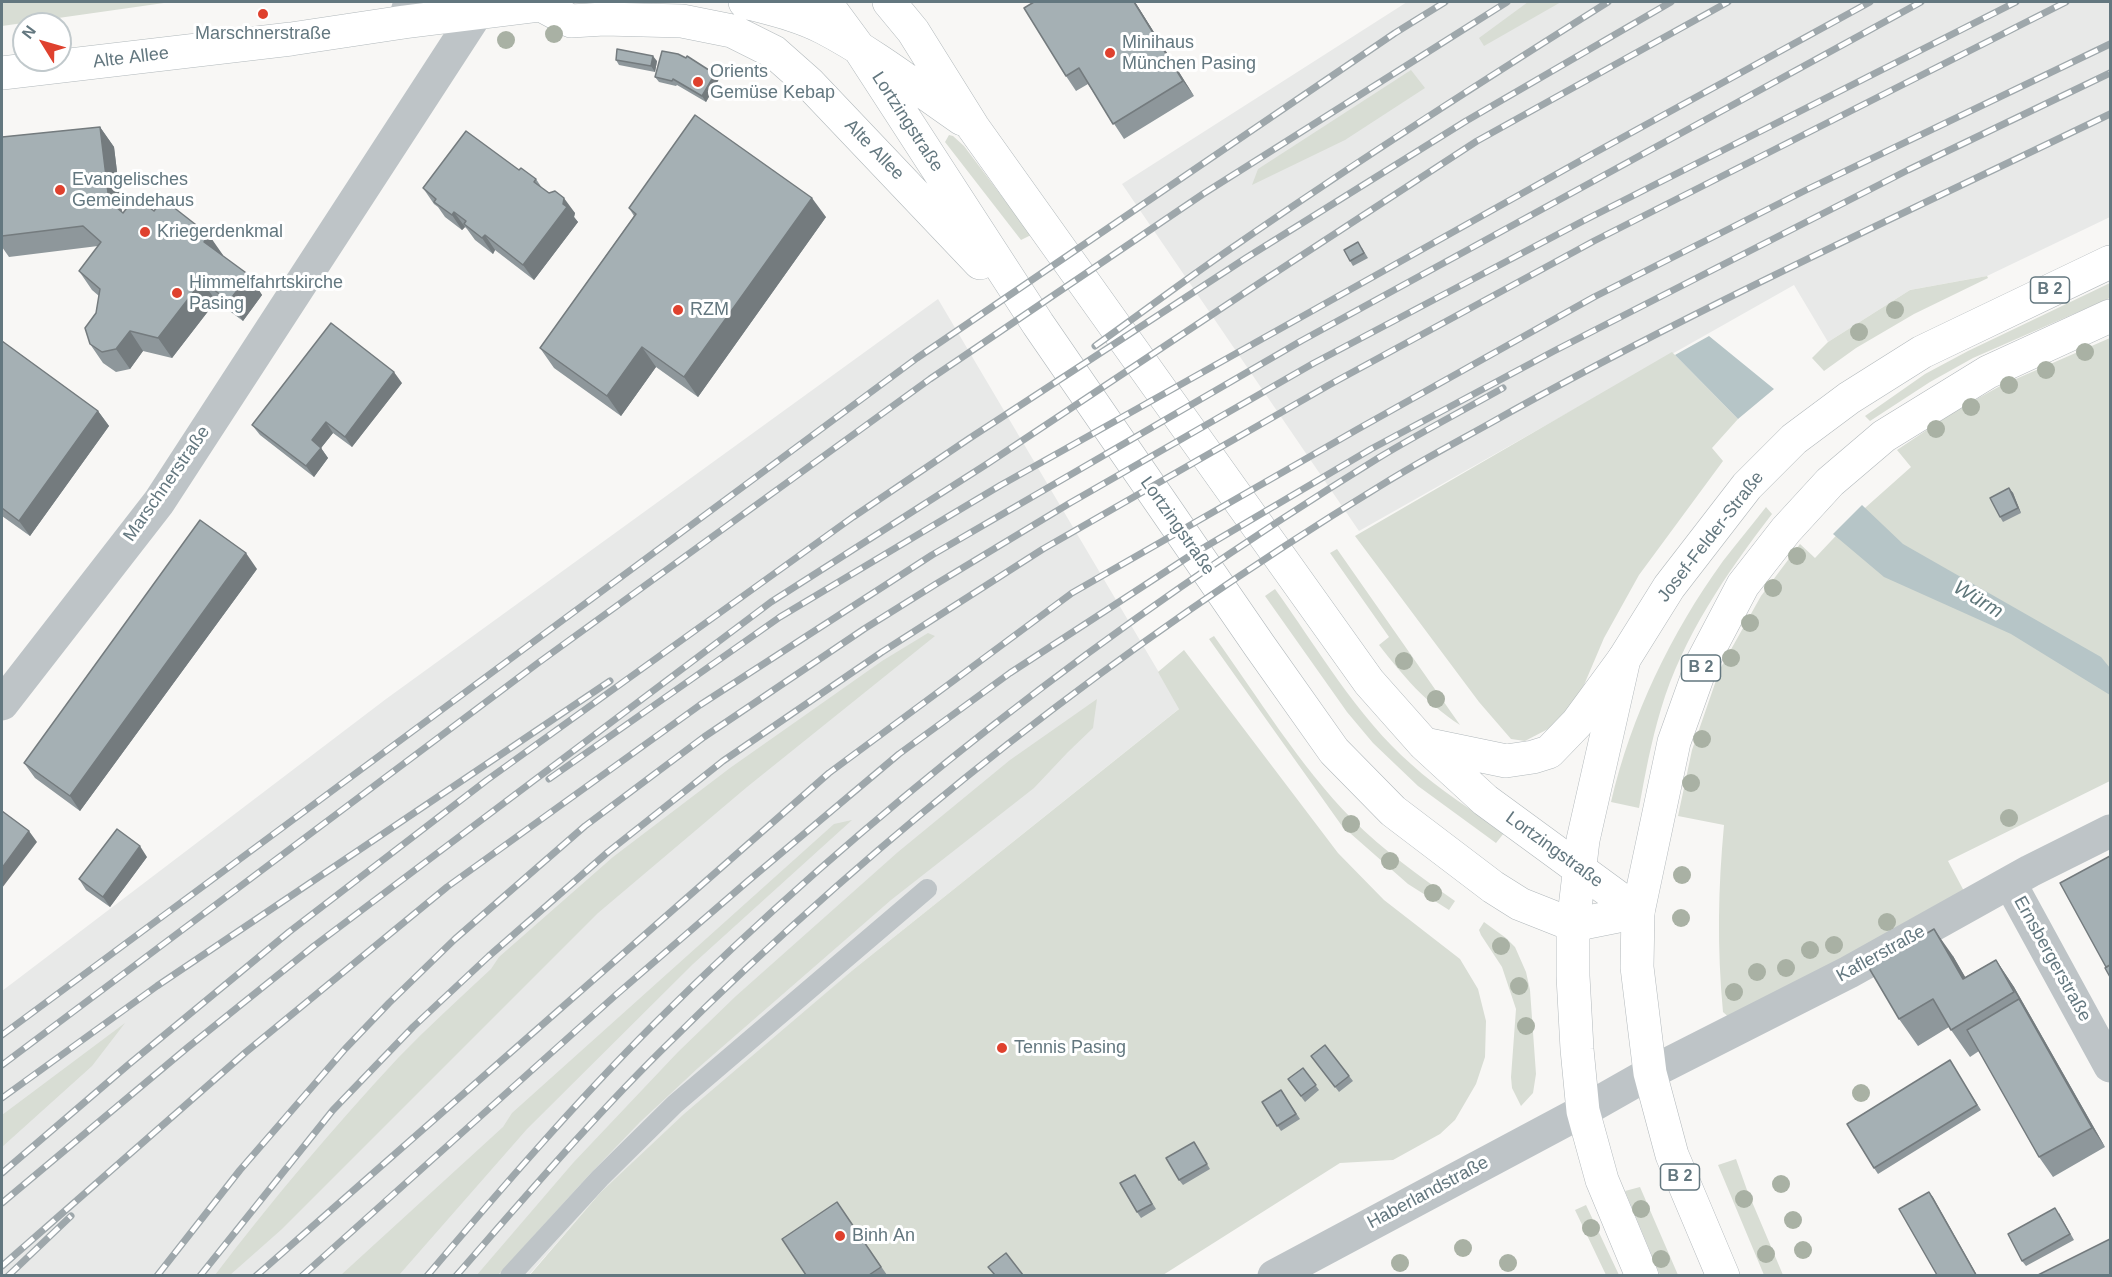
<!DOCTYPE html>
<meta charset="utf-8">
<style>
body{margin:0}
#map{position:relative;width:2112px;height:1277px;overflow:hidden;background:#f8f7f5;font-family:Helvetica,sans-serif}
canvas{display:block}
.frame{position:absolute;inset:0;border:3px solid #63777f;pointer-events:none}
.north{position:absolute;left:12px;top:12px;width:60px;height:60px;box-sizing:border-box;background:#fff;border:2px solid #c1c9cc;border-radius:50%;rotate:307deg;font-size:16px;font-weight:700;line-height:24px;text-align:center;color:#63777f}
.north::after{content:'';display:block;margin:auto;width:21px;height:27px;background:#df412e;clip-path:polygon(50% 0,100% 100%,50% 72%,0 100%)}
</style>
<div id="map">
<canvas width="2112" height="1277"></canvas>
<div class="frame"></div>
<div class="north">N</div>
</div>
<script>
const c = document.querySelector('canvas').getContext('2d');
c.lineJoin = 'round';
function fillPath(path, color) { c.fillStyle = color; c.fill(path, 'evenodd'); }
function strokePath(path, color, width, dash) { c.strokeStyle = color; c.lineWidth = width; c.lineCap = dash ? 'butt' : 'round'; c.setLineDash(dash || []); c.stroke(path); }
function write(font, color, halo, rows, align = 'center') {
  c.font = font + ' Helvetica,sans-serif'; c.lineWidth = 6; c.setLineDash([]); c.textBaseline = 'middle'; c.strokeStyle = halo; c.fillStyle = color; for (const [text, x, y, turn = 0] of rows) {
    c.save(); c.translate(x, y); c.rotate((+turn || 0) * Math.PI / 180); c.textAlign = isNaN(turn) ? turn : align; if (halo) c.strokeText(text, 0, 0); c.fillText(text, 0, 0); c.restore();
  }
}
const built = new Path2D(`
 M1407,2H2110V217L1987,276L1910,290L1828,342L1794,285L1359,531L1122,184Z
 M938,299L1180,708L854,969L600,1193L529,1275L2,1276V991L386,699Z`);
const green = new Path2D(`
 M2,2H171L2,26Z
 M1528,2H1561L1484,46L1479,38Z
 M1411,70L1425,88L1345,140L1252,185L1258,169Z
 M949,135L953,136L964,146L1031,235L1021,240L945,142Z
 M1987,276L1988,278L1914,314L1856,348L1824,371L1812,358L1828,342L1910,290Z
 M2110,283V298L1973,358L1930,382L1870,421L1865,416L1925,374L1968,351Z
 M2110,338V781L1948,861L1965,893L1733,1021L1723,1012C1717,946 1718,890 1724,825L1678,816L1692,750L1720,669L1761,596L1800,544L1815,558L1847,524L1911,467L1897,450L1955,411L2002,385Z
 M1672,352L1738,419L1712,448L1723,461L1639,575L1604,638L1584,685L1567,713L1548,729L1525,741L1511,739L1479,702L1355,536Z
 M1766,507L1772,514C1726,574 1683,636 1661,709C1651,742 1645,775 1639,808L1611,802C1631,716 1671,633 1723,561C1737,543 1752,525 1766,507Z
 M1337,549L1460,725C1425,702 1404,677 1379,645L1389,637L1330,553Z
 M1275,589C1316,646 1358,718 1411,764C1439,790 1473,810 1504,833L1496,843L1418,786L1373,743L1347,712L1265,596Z
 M928,633L935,636L747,787L598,913L282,1229L230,1275H215C272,1200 334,1127 398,1058C428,1027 460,998 491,969L499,957L613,857L730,768L882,661Z
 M1214,636C1258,697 1299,765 1352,819C1383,850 1419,876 1455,901L1449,910L1408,884L1342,826L1209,639Z
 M1184,650L1338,853L1384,900L1460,959L1478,989L1486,1021L1485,1057L1476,1084L1455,1120L1440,1134L1393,1160L1340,1163L1163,1275L529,1276L600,1193L684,1114L854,969L1179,709L1158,672Z
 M1097,699L1093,728L1068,752L1034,788L891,900L698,1068L640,1122L589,1175L498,1275L476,1276L573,1163L678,1052L736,996L898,852L1010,760Z
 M852,820L693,964L527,1129L399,1275H341L503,1127L512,1113L834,824Z
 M1484,922L1506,938L1515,947L1526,972L1530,990L1536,1074L1533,1093L1521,1106L1512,1088L1511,1077L1516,1009L1502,967L1481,935L1479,930Z
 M125,1023L92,1066L2,1147V1115Z
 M1736,1159L1747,1190L1783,1275H1764L1718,1165Z
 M1640,1187L1678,1275H1660L1625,1191Z
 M1586,1205L1619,1275H1606L1575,1210Z`);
const water = new Path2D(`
 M1709,336L1774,389L1738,419L1675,355Z
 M1862,505L1903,544L2101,657L2110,668V695L2011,634L1884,577L1833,534Z`);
const lane = new Path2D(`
 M510,1276L600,1178L675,1104L927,889`);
const street = new Path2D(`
 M404,22L410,2
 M2,704L159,502L484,2
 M2010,883L2110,1066
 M1274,1276L1583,1111L1650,1073L1849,972L2030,871L2110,831`);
const secondary = new Path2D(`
 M745,2C771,9 799,15 824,28C872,53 917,88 962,119
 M825,2L859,48L1038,324L1259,645L1334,751L1393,811L1493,887L1520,904L1573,925L1638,912
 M889,2L913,31L973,127L1369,682L1424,744L1485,800L1638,912
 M541,5L571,21L604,19L682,21L732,31L774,52L809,83L980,263
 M2,73L291,39L404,22L541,5L547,2
 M1424,744L1506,761L1533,757L1549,752L1577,723L1624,659`);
const primary = new Path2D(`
 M1642,1276L1602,1180L1583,1111L1577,1049L1573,976V925L1583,840L1624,659L1669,587L1747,486L1794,439L1849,398L1922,352L2110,262
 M1723,1276L1672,1155L1650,1073L1637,967L1638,912L1674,742L1703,661L1743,585L1786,530L1830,482L1884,436L1988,372L2110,316`);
const rail = new Path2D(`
 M1095,346C1143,312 1190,276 1239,243C1360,159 1484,80 1608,2
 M549,779L780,617L1001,485L1596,152L1870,2
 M2,1035L917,358L1395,33L1445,2
 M2,1065L538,663L930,379L1203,194L1507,2
 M2,1098L157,986L610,681
 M2,1173L128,1065L289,932L487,780L853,517L970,438L1246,258L1466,121L1671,2
 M2,1203L187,1048L314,946L771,602L987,464L1261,282L1477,141L1728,2
 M2,1266L246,1052L447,887L700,705L932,555L1301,341L1921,2
 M8,1276L71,1216
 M157,1276L240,1170L345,1049L389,1003L455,939L585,826L704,737L864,629L936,584L1070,503L1314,363L1583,221L2016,2
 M200,1276L333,1110L413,1027L489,956L608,852L723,761L882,652L1043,549L1329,385L1594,241L2066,2
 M256,1276L829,773L1072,593L1358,429L1594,297L1806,190L2110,44
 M302,1276L617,994L748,881L899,754L1010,673L1188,557L1371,449L1554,351L1908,170L2110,73
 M427,1276C500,1190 574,1104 654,1024C872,807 1118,618 1380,457C1420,433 1462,411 1503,388
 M456,1276C526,1196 595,1115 671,1041C885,829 1123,643 1380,486C1415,464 1451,445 1487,425C1689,311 1901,215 2110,114`);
const trees = [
 [554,34],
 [506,40],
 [1895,310],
 [1859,332],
 [2085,352],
 [2046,370],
 [2009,385],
 [1971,407],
 [1936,429],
 [1797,556],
 [1773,588],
 [1750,623],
 [1731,658],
 [1404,661],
 [1436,699],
 [1702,739],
 [1691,783],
 [2009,818],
 [1351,824],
 [1390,861],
 [1682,875],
 [1433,893],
 [1681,918],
 [1887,922],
 [1834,945],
 [1501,946],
 [1810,950],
 [1786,968],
 [1757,972],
 [1519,986],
 [1734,992],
 [1526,1026],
 [1861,1093],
 [1781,1184],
 [1744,1199],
 [1641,1209],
 [1793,1220],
 [1591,1228],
 [1463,1248],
 [1803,1250],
 [1766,1254],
 [1661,1259],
 [1400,1263],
 [1508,1263]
];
const wall = new Path2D(`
 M1034,2H1135L1194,96L1124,139L1088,84L1076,91L1066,76Z
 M616,60L657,61L655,72L619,65Z
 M715,74L719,79L706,102L677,85L676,86L659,82L655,77Z
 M100,127L114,147L122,212L123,213L154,211L209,235L222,256L249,275L262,295L243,321L216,301L172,358L143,351L130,369L116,372L103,363L90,344L99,296L92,290L79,271L98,246L9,257L2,247V137Z
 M519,170L536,179L542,188L575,213L574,217L578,222L534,280L495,250L493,254L475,240L467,229L465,227L462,230L445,217L438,207L434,204L423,188Z
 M629,208L826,217L698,397L656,367L621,416L554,368L540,348L634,216Z
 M1362,248L1368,258L1353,266L1350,261Z
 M2,341L98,411L109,426L30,536L2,516Z
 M402,383L352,447L333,433L321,448L328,458L314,477L260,435L252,425Z
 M2009,488L2013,493L2021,513L2003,522L2000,517Z
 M257,569L80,811L35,778L24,763Z
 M147,857L110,907L86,890L79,879Z
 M1953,956L1965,977L1996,960L2014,987L2105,1147L2053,1177L2039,1157L1979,1051L1970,1057L1949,1027L1918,1046L1899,1019Z
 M1325,1045L1353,1081L1339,1092L1311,1056Z
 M1953,1066L1981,1110L1878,1174L1874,1168Z
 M1303,1068L1319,1090L1305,1102L1288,1079Z
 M1281,1090L1300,1119L1281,1131L1262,1102Z
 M1194,1142L1210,1169L1183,1185L1179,1180Z
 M1138,1180L1156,1209L1141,1218L1137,1212Z
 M837,1202L887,1275H806Z
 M2059,1213L2074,1240L2026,1266L2022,1261Z`);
const shadedWall = new Path2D(`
 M1134,2H1135L1194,96L1183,81Z
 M653,56L657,61L655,72L651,66Z
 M715,74L719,79L706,102L702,96Z
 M100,127L114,147L123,221L109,201Z
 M564,198L575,213L574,217L578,222L534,280L523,265L563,204Z
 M812,198L826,217L698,397L684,377Z
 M454,212L465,227L462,230L452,215Z
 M209,235L223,255L218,262L204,242Z
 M485,235L495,250L493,254L482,238Z
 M249,275L262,295L243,321L229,301Z
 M202,281L216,301L172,358L158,338Z
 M130,331L143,351L130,369L116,349Z
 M642,347L656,367L621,416L607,396Z
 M394,372L402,383L352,447L345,437Z
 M98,411L109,426L30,536L19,521Z
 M326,422L333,433L321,448L328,458L314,477L306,466L312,440Z
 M2009,488L2013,493L2021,513L2018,508Z
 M246,553L257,569L80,811L70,796Z
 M29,831L37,842L2,888V868Z
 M140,846L147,857L110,907L103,897Z
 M1934,929L1953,956L1982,1006L1963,979Z
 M1996,960L2014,987L2105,1147L2092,1128L2019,999Z
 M1929,1192L1933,1197L1977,1275H1976Z`);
const building = new Path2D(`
 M1034,2H1134L1183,81L1113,124L1079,68L1066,76L1024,8Z
 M617,49L653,56L651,66L616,60Z
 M662,51L678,54L686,58L687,56L715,74L702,96L673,79L672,81L655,77Z
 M695,115L812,198L684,377L642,347L607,396L540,348L636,214L629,208Z
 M100,127L109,201L123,213L135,197L154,211L163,199L209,235L204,242L249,275L229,301L202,281L158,338L130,331L116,349L102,352L90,344L85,328L96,313L100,289L79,271L101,242L83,226L2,236V137Z
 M466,131L519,170L521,168L536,179L534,182L549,193L555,191L564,198L563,204L567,207L523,265L485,235L482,238L464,224L466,221L454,212L452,215L434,202L436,199L423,188Z
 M1358,242L1364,253L1350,261L1344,250Z
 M331,323L394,372L345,437L326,422L312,440L321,448L306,466L252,425Z
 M2,341L98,411L19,521L2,508Z
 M2009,488L2018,508L2000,517L1990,498Z
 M200,520L246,553L70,796L24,763Z
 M2,811L29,831L2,868Z
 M117,829L140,846L103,897L79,879Z
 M2110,856V965L2106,967L2060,883Z
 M1934,929L1963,979L1996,960L2014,992L1951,1030L1933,999L1899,1019L1869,968Z
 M2110,965V977L2105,968Z
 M2019,999L2092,1128L2039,1157L1967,1030Z
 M1325,1045L1349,1076L1335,1087L1311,1056Z
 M1950,1060L1977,1105L1874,1168L1847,1124Z
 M1303,1068L1316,1085L1301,1096L1288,1079Z
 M1281,1090L1296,1114L1277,1126L1262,1102Z
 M1194,1142L1207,1164L1179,1180L1166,1158Z
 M1135,1175L1152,1204L1137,1212L1120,1183Z
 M1929,1192L1976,1275H1937L1899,1209Z
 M837,1202L881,1267L869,1275H806L782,1239Z
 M2055,1208L2070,1234L2022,1261L2008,1234Z
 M2110,1239V1275H2038Z
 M1006,1253L1023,1275H995L988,1267Z`);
const markers = [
 [263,14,6,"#df412e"],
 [1110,53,6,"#df412e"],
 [698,82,6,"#df412e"],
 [60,190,6,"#df412e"],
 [145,232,6,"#df412e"],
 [177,293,6,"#df412e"],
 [678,310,6,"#df412e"],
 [1002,1048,6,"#df412e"],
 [840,1236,6,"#df412e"]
];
const shields = [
 [2050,290,39],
 [1701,668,39],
 [1680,1177,39]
];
const shieldNames = [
 ["B 2",2050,290],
 ["B 2",1701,668],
 ["B 2",1680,1177]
];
const poiNames = [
 ["Marschnerstraße",263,34,"center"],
 ["Minihaus",1122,43],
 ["München Pasing",1122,64],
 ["Orients",710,72],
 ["Gemüse Kebap",710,93],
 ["Evangelisches",72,180],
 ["Gemeindehaus",72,201],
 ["Kriegerdenkmal",157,232],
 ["Himmelfahrtskirche",189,283],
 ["Pasing",189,304],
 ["RZM",690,310],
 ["Tennis Pasing",1014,1048],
 ["Binh An",852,1236]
];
const streetNames = [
 ["Alte Allee",131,58,-7],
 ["Lortzingstraße",907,122,57],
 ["Alte Allee",874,150,46],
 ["Marschnerstraße",167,484,-55],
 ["Lortzingstraße",1177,526,55],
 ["Josef-Felder-Straße",1711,537,-52],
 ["Lortzingstraße",1554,850,36],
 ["Kaflerstraße",1881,954,-29],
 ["Ernsbergerstraße",2052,959,61],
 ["Haberlandstraße",1428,1193,-28]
];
const waterNames = [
 ["Würm",1978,600,31]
];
fillPath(built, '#e8e9e8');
fillPath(green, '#d8ddd4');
fillPath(water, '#b6c5c7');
strokePath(secondary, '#b1b8bb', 34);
strokePath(primary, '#b2b8bb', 34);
strokePath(lane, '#bec4c7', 20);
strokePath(street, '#bec4c7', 33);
strokePath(secondary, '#fff', 33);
strokePath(primary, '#fff', 33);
strokePath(rail, '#9ea7ab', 7);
strokePath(rail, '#fff', 4.5, [14]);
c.fillStyle = '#a9b1a4';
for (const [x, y] of trees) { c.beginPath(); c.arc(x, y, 9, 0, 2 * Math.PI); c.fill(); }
fillPath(wall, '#8e979b');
fillPath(shadedWall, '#747b7e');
fillPath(building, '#a5b0b4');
strokePath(building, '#747b7e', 1.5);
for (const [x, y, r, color] of markers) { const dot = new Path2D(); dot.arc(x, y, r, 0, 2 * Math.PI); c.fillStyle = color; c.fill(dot); strokePath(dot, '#fff', 2); }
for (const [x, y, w] of shields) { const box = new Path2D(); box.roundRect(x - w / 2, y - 13, w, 26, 4.5); c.fillStyle = '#fff'; c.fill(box); strokePath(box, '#63777f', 1.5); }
write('bold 16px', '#63777f', null, shieldNames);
write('18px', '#63777f', '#fff', poiNames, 'left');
write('18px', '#63777f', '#fff', streetNames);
write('italic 20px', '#5e767a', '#fff', waterNames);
</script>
